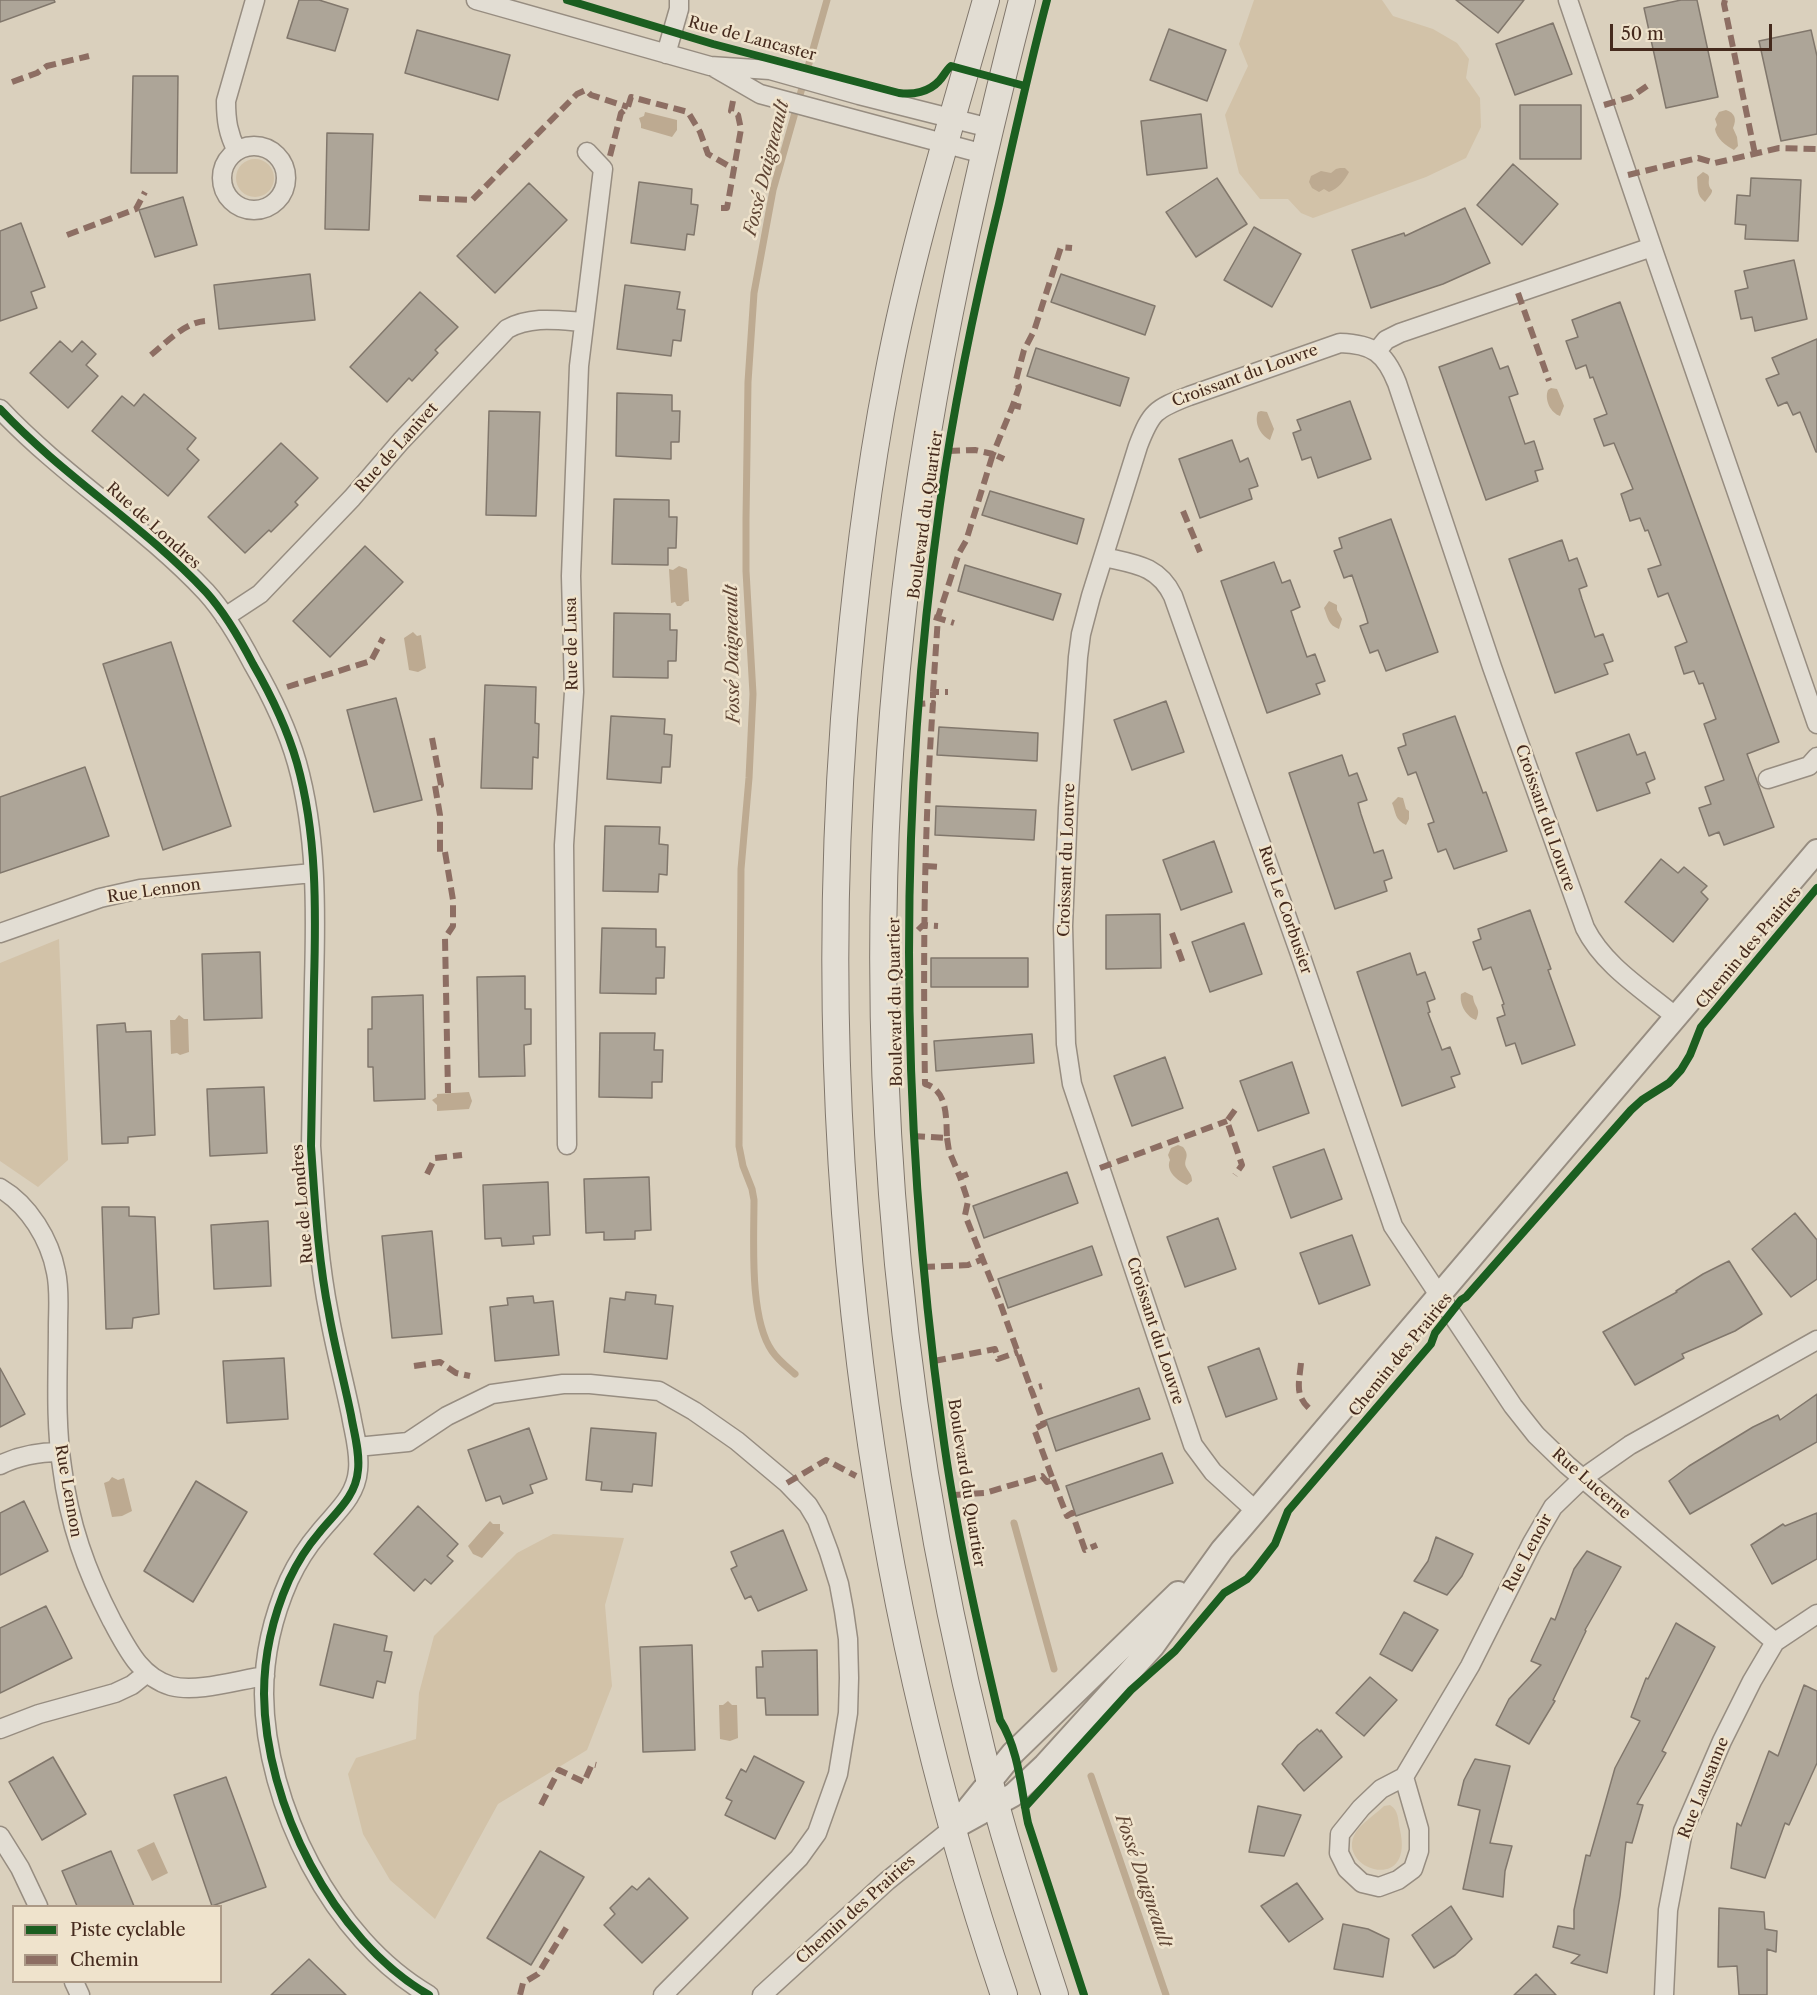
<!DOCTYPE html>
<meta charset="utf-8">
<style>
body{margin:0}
#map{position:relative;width:1817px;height:1995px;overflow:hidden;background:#dad0bd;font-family:"Libre Caslon Text",serif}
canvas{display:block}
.legend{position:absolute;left:12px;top:1905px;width:210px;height:78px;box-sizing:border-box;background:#efe3cc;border:2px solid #ab9986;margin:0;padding:8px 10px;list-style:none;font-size:18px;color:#452a1d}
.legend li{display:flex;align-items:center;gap:12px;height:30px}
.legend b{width:30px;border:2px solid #ab9986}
.scale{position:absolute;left:1610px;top:24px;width:162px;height:27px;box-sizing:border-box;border:3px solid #452a1d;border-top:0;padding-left:8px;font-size:18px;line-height:21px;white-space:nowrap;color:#452a1d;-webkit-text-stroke:4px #efe3cc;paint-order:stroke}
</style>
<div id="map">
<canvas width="1817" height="1995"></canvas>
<ul class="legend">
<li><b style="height:8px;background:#1b5e20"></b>Piste cyclable</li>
<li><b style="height:8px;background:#8d6e63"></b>Chemin</li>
</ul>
<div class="scale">50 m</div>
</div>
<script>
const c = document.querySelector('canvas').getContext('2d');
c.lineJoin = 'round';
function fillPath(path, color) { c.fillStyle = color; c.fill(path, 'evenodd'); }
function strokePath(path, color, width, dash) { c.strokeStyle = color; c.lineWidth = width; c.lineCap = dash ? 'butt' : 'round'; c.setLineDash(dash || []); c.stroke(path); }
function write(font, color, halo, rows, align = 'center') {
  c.font = font + ' "Libre Caslon Text",serif'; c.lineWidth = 5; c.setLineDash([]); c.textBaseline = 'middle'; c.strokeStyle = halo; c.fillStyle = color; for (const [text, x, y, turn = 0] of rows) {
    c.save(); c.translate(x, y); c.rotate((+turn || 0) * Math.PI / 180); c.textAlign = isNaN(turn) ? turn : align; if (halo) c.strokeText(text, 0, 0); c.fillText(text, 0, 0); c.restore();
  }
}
const green = new Path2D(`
 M1254,0H1382L1393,16L1433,29L1457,43L1469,59L1466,78L1480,98L1481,127L1466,158L1426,177L1313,218L1301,213L1288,199H1260L1239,173L1225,115L1248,66L1239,44Z
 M236 178a19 19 0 1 1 38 0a19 19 0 1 1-38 0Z
 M59,939L68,1160L38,1187L0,1161V963Z
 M553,1534L624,1538L605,1605L612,1686L587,1750L498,1804L435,1919L390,1880L363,1834L348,1774L356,1758L416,1739L419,1693L434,1636L517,1553Z
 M1390,1805C1399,1810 1398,1821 1400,1830C1415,1896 1333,1868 1356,1832C1363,1822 1376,1814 1384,1806Z`);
const water = new Path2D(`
 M1726,110C1735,113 1737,119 1733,128L1737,137L1738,146L1734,150C1726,146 1716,138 1715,129L1717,125L1715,119L1719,112Z
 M645,112L677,120V130L672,137L641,128V124L639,118L644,116Z
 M1340,168H1345L1349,172C1345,180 1338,189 1329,192L1324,189L1319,192L1312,188L1309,182L1311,176L1321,171L1331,173L1336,169Z
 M1703,172C1712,176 1708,177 1709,185C1710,191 1714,188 1711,194C1709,197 1707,199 1705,202C1696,195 1698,188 1697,177Z
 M1551,388L1557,389C1558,391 1563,403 1564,406L1560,416C1551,413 1544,400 1548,390Z
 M1261,411L1267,412L1274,429L1270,440C1260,435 1254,423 1258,412Z
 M679,566L687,569L689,601L685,602L681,606H677L675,602L671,603L669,569L673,570Z
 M1329,601L1337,605V610L1342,619L1339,629C1328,625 1328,618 1324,608Z
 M413,632L417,636L421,635L426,668L418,672L409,670L404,638Z
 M1398,797L1403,798L1406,809L1409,811V819L1406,825C1395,820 1396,813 1392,803Z
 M1465,992L1473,996C1474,1008 1482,1008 1476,1020C1467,1017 1459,1005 1461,994Z
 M179,1015L184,1019H188L189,1052L180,1055L177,1053L171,1054L170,1020H175Z
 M469,1092L472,1101L469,1109L437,1111V1105L432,1100L437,1097V1094Z
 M1178,1145L1183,1147C1191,1157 1183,1159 1186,1167C1189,1173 1192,1174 1192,1181L1187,1185C1178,1181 1165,1171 1170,1160L1168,1155L1171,1148Z
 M112,1477L118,1480L124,1478L132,1511L122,1516L112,1517L104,1483L109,1481Z
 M490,1521L493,1524H500V1530L504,1533L482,1558L473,1554L468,1546Z
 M728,1701L732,1705H737L738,1738L730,1741L720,1739L719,1705H723Z
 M154,1842L168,1873L152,1881L137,1850Z`);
const stream = new Path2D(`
 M795,1374C787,1367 778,1360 772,1351C749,1318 754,1240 754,1200L752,1189L743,1166L739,1146L741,869L749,778L753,694L746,571V519L748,382L754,293L773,190L827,0
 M1014,1523L1054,1669
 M1091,1776L1166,1995`);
const building = new Path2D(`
 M0,0H54L55,2L0,22Z
 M299,0H319L348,9L335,51L287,38Z
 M1456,0H1524L1498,33Z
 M1681,0H1697L1718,97L1666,108L1644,8Z
 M1553,23L1572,74L1515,95L1496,44Z
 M1169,29L1226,50L1207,101L1150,80Z
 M417,30L510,55L498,100L405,73Z
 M1811,30L1817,56V134L1781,141L1759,41Z
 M133,76H178L177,173H131Z
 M1520,105H1581V159H1520Z
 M1201,114L1207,168L1147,175L1141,121Z
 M327,133L373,134L369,230L325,229Z
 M1513,164L1558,204L1522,245L1477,205Z
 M1217,178L1247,224L1196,257L1166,212Z
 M1751,178L1801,180L1798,241L1745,239L1746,225L1735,224L1737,195L1750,196Z
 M639,182L692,189L691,204L698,205L694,235L687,234L685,250L631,243Z
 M529,183L567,220L495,293L457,256Z
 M183,197L197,245L155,257L139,210Z
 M1465,208L1490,263L1443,284L1371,308L1352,250L1404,233L1405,236Z
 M21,223L45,287L31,292L37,308L0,321V231Z
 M1254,227L1301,254L1272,307L1224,280Z
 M1794,260L1807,319L1755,331L1752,317L1741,319L1735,291L1748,288L1744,271Z
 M310,274L315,320L219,329L214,285Z
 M1061,274L1155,306L1145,335L1051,302Z
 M625,285L680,292L677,309L685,310L681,341L673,340L671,356L617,349Z
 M420,292L458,327L435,350L438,353L412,381L409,378L387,402L350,367Z
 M1620,302L1779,742L1747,754L1774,827L1724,845L1719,832L1709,836L1699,808L1711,804L1705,787L1724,780L1704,724L1716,719L1703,683L1699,684L1694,671L1684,674L1675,647L1687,642L1668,593L1658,597L1648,569L1661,565L1648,530L1645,531L1640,518L1630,521L1621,494L1633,489L1614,443L1604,446L1594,419L1607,414L1593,377L1590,378L1586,365L1576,369L1566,341L1578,337L1572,320Z
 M1817,339V452H1816L1800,412L1793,415L1787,402L1778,406L1766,379L1779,374L1772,358Z
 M60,341L72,352L82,341L96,354L86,365L98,376L68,408L30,373Z
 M1036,348L1129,378L1120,406L1027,376Z
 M1492,348L1500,369L1508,366L1518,394L1509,397L1525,444L1534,441L1543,469L1535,471L1538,481L1486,500L1439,367Z
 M617,393L672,395V411H680L679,442H671V459L616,456Z
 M144,394L196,438L187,449L199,460L168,496L92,431L122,396L134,406Z
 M1350,401L1371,459L1318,478L1311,457L1302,460L1293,433L1301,430L1297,420Z
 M489,411L540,412L536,516L486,515Z
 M1232,440L1240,462L1248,458L1258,486L1249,489L1252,499L1200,518L1179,459Z
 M281,443L318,478L295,502L298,505L271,532L269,530L245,553L208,517Z
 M990,491L1084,519L1077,544L982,515Z
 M614,499L669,500V517H677L676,548H668V565L612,564Z
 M1391,519L1438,652L1386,671L1378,650L1370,653L1360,626L1368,623L1365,613L1352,575L1344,578L1334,551L1342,548L1339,538Z
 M1562,540L1569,561L1577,558L1587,586L1579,589L1582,599L1595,637L1603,634L1613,661L1604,664L1608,674L1555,693L1509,559Z
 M365,546L403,582L330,657L293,621Z
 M1274,562L1282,583L1290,580L1300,607L1291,611L1294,620L1307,657L1315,654L1325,681L1316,684L1320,694L1267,713L1221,581Z
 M965,565L1061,594L1053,620L958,591Z
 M614,613L670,614V630H677L676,661H668V678L613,677Z
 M171,642L231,826L163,850L103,664Z
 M485,685L536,687L535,723L539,724L538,758L533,757L532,789L481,788Z
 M396,698L422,800L374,812L347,710Z
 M1166,701L1184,752L1132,770L1114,720Z
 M611,716L665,719L664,734L672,735L670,767H662L661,783L607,779Z
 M1455,716L1483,793L1486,792L1507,851L1454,869L1446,849L1438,852L1428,824L1434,822L1416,772L1408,775L1398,748L1406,745L1403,734Z
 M939,727L1038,733L1037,761L937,755Z
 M1629,734L1637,755L1645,752L1655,779L1646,783L1650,793L1597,811L1576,753Z
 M1342,755L1349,776L1357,773L1367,800L1358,803L1361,814L1374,853L1383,850L1392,878L1384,881L1387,891L1335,909L1289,773Z
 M85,767L109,836L0,873V797Z
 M936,806L1036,810L1034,840L935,835Z
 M605,826L660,827L659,844L668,845L667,875L659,874L658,892L603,891Z
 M1214,841L1232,892L1181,910L1163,860Z
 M1661,859L1678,873L1684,867L1707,886L1701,892L1708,899L1673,942L1625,902Z
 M1530,910L1551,969L1548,970L1575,1045L1522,1064L1515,1043L1506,1046L1497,1018L1505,1015L1502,1005L1504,1004L1491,967L1483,970L1473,942L1481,939L1478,929Z
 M1160,914L1161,968L1106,969V915Z
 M1244,923L1262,974L1210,992L1192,942Z
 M602,928L656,929V947H665L664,978H656V994L600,993Z
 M260,952L262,1018L204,1020L202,954Z
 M1410,953L1417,975L1425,972L1435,999L1427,1002L1430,1012L1428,1013L1442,1050L1450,1047L1460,1074L1451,1077L1455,1087L1402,1106L1357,972Z
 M931,958H1028V987H931Z
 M525,976V1009H531V1044L524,1045L525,1076L479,1077L477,977Z
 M423,995L425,1099L374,1101L373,1067H368V1029H372V997Z
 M125,1023L126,1032L151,1031L155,1135L128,1137V1143L102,1144L97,1025Z
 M600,1033H655L654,1050H663L662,1082H652V1098L599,1097Z
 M1032,1034L1034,1063L936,1071L934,1041Z
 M1165,1057L1183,1108L1132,1126L1114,1076Z
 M1292,1062L1309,1113L1258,1131L1240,1081Z
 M264,1087L267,1153L210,1156L207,1089Z
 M1324,1149L1342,1199L1291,1218L1273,1167Z
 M1067,1172L1078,1203L984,1238L973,1206Z
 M649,1177L651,1230L635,1231V1239L604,1240V1232L586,1233L584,1179Z
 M548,1182L550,1235L533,1236L534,1244L502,1246L501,1238L485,1239L483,1185Z
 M102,1207H129V1216L155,1217L159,1314L133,1318L132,1328L106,1329Z
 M1795,1213L1817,1240V1279L1791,1297L1752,1249Z
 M1218,1218L1236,1269L1185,1287L1167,1237Z
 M268,1221L271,1286L214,1289L211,1225Z
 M432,1231L442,1334L392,1338L382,1236Z
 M1352,1235L1370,1285L1319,1304L1300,1253Z
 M1092,1246L1102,1275L1008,1308L998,1279Z
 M1729,1261L1762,1314L1735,1331L1682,1354L1684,1358L1635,1385L1603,1332L1677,1292L1676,1291L1703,1274Z
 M626,1292L656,1295L655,1304L673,1306L667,1359L604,1352L610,1298L625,1300Z
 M533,1296L534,1303L553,1301L559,1355L495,1361L490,1307L508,1305L507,1298Z
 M1259,1348L1277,1399L1226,1417L1208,1367Z
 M284,1358L288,1419L227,1423L223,1361Z
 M0,1368L25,1414L0,1427Z
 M1139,1388L1150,1419L1056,1451L1046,1420Z
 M1817,1394V1442L1690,1514L1669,1481L1689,1466L1753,1427L1778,1415L1780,1420Z
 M529,1428L547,1479L530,1485L533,1493L503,1504L500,1496L486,1501L468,1450Z
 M591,1428L656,1433L652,1486L633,1484L632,1492L601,1490L602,1482L586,1480Z
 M1162,1453L1173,1483L1076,1516L1066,1486Z
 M196,1481L247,1512L193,1602L144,1571Z
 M24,1501L48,1551L0,1575V1513Z
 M418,1506L458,1544L447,1556L453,1561L431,1584L425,1579L414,1591L374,1554Z
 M1817,1513V1559L1772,1584L1751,1545L1783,1524L1785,1526Z
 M783,1530L807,1590L758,1611L751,1596L745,1599L731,1569L737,1566L731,1552Z
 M1436,1537L1473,1554L1462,1576L1447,1595L1414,1581L1428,1561Z
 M1587,1551L1621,1567L1585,1630L1586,1631L1553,1700L1555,1701L1529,1744L1496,1725L1509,1699L1541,1665L1531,1661L1551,1618L1555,1620L1574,1569Z
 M46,1606L72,1658L0,1693V1628Z
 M1404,1612L1438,1630L1412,1671L1380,1654Z
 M1676,1623L1715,1647L1662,1751L1666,1753L1637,1804L1643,1805L1632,1843L1626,1842L1620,1896L1607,1973L1571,1963L1580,1955L1553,1947L1558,1926L1574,1929V1910L1586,1855L1590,1856L1615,1768L1640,1721L1631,1717L1646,1678L1648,1679Z
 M334,1624L387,1636L384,1651L392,1652L385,1683L377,1681L373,1698L320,1685Z
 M692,1645L695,1750L643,1752L640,1647Z
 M817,1650L818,1715H766L765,1698H757L756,1667H763L762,1651Z
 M1370,1677L1397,1700L1364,1736L1336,1713Z
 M1804,1685L1817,1691V1763L1789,1825L1785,1823L1765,1878L1731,1868L1737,1823L1741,1826L1769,1751L1778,1756Z
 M1317,1729L1320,1732L1321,1730L1342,1757L1304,1791L1282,1764L1298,1745Z
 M754,1756L804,1782L775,1839L725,1815L732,1801L726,1798L741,1769L746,1772Z
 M53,1757L86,1814L42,1840L9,1782Z
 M1475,1759L1510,1766L1490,1843L1512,1846L1505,1871L1503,1897L1463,1889L1480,1810L1458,1805L1464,1780Z
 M226,1777L266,1887L212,1906L174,1795Z
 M1258,1806L1301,1815L1284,1856L1249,1852Z
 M111,1851L134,1906H77L62,1871Z
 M540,1851L584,1877L531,1965L487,1938Z
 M649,1878L688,1918L642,1963L604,1925L615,1914L610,1908L632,1886L637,1890Z
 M1297,1883L1323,1919L1289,1942L1261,1906Z
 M1451,1906L1472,1939L1455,1955L1434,1968L1412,1935Z
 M1719,1908L1764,1912L1765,1929L1777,1931L1776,1952L1767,1949V1995H1739L1737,1966L1718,1967Z
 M1343,1924L1368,1929L1389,1939L1383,1977L1334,1969Z
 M309,1959L346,1995H271Z
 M1536,1974L1556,1995H1514Z`);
const minor = new Path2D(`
 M476,0L710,66L770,70L859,95L990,128
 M666,54L679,9V0
 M715,68L760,94L984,154
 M222 178a32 32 0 1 1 64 0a32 32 0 1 1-64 0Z
 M237,151C228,134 226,120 226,101L255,0
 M1652,247L1817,724
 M1377,351L1386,340L1400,333L1652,247L1568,0
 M0,409C63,476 143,525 206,592C225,613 240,639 253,664C271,695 287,728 297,763C317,834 316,910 314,983C313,1038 312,1092 311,1146C315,1202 318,1259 329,1314C335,1348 344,1381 351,1415C354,1433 360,1452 358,1470C356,1497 335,1513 319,1533C307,1547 297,1563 289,1580C273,1616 264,1655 264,1694C265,1804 332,1939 429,1995
 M1104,557C1134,564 1158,565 1173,596L1300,954L1393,1226L1513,1406L1536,1435L1567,1465L1775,1642
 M225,617L260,594L352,498L401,441L507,329C531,316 556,320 583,322
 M1768,779L1809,766L1817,757
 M0,933L100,898L140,889L313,873
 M567,1145L564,845L574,692L571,576L579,366L603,169L587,152
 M0,1188C29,1205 50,1240 56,1272C60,1290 58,1309 58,1327C58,1373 55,1421 62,1467C69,1523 86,1571 112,1621C127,1648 140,1677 171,1686C197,1693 238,1680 265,1676
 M357,1447L408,1442L447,1416L492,1394L563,1384H590L659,1391L694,1411L737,1441L787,1483L808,1505L817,1520L829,1552L839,1584L844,1611L848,1639L849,1678L848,1713L838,1774L817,1833L799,1858L663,1995
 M0,1465C20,1455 38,1452 60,1452
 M1256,1511L1213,1472L1193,1445L1080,1108L1072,1084L1066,1044L1063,926L1068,808L1078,657L1081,634L1091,596L1138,446C1151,412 1155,409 1189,396L1340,343C1373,344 1385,353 1397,383L1492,667L1585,928C1604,966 1644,990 1676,1017
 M0,1729L39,1714L115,1693L132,1685L147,1673
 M1404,1777L1419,1829V1851L1413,1869L1398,1880L1379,1887L1362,1883L1347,1869L1339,1853L1340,1834L1361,1808L1381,1789L1404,1777L1470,1666L1532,1543L1553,1507L1583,1478L1630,1445L1817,1340
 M0,1836L20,1868L38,1906
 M74,1982L80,1995
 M762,1995L887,1881L953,1828
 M1664,1995L1668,1910L1683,1831L1722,1741L1752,1681L1775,1642L1817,1614`);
const tertiary = new Path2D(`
 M959,1820L1013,1753L1178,1593
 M953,1828L1013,1795L1045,1765L1153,1646L1222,1550L1242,1527L1817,851`);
const secondary = new Path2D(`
 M986,0C951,124 912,248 888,375C866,488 853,604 844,719C813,1149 865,1586 1004,1995
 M1022,0C969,207 923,417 901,629C860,1004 891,1386 982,1751C1002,1834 1029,1915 1055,1995`);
const quiet = new Path2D(`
 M1725,0L1724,4L1755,154
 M12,82L37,73L47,66L89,56
 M1604,105L1631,97L1647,86
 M610,156L621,113L628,107L631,97L688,112L700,132L708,154L734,169
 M1628,175L1698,158L1715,163L1779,148L1817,149
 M419,198L472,200L577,94L586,90L591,95L628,107
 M721,208H727L741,129L738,115L731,111L733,101
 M67,235L136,209L145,192
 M1518,293L1549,381
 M151,355C167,342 184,323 205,321
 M1021,407L1013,405L1019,387L1016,380L1024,350L1034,331L1061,247L1072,248
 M948,451L975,450L993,454L1013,405
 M1183,511L1200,552
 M934,617L954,623
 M287,687L371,661L383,638
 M933,692L938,617L959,553L966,541L993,454L1004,459
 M933,698V692H948
 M432,738L441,785L435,786L440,815V852
 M445,852L453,900V926L445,938L448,1093
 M925,866L939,867
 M918,930L923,925L938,926
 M1172,933L1183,963
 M1235,1110L1227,1121L1242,1165L1235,1175
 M913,1136L947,1138C946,1118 948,1090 925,1084C923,956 924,831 933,703L919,704
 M947,1138L949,1151L960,1177
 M1100,1168L1227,1121
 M427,1174L435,1158L462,1155
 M968,1174L960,1177L968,1201L965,1215L999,1300L1031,1389
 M923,1267L968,1265L983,1259
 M934,1361L995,1349L998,1359L1018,1352
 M1301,1363C1299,1384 1294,1396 1312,1411
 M414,1366L440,1362L456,1373L470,1376
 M1053,1480L1067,1516L1072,1513L1085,1550L1097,1545
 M787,1483L826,1460L856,1476
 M954,1495L985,1493L1042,1476L1047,1482L1053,1480L1034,1429L1044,1424L1031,1389L1042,1386
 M541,1805L559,1770L584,1782L592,1764L596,1765
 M520,1995L523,1983L538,1974L568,1925`);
const cycleway = new Path2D(`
 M567,0L713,44L899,93C913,95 929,92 939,81C944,76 946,70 951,66L1025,86
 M1047,0C1029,68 1014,136 999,204C975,303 954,403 940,504C897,811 900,1121 942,1428C955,1526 977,1623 1000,1720C1019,1750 1021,1789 1028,1823L1084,1995
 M0,409C63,476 143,525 206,592C225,613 240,639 253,664C271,695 287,728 297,763C317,834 316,910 314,983C313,1038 312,1092 311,1146C315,1202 318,1259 329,1314C335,1348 344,1381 351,1415C354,1433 360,1452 358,1470C356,1497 335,1513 319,1533C307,1547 297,1563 289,1580C273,1616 264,1655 264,1694C265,1804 332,1939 429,1995
 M1025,1807L1131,1690L1175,1651L1224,1593L1247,1579L1255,1570L1275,1544L1288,1511L1431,1344L1435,1333L1461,1300L1466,1297L1631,1110L1642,1100L1669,1083L1681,1070L1690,1055L1701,1027L1817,888`);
const streetNames = [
 ["Rue de Lancaster",752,39,15],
 ["Croissant du Louvre",1245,376,-20],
 ["Rue de Lanivet",397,448,-48],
 ["Boulevard du Quartier",926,515,-82],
 ["Rue de Londres",153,526,42],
 ["Rue de Lusa",572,644,-91],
 ["Croissant du Louvre",1545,818,71],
 ["Croissant du Louvre",1067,860,-88],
 ["Rue Lennon",154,891,-8],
 ["Rue Le Corbusier",1285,910,71],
 ["Chemin des Prairies",1749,948,-50],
 ["Boulevard du Quartier",896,1002,-91],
 ["Rue de Londres",303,1204,-95],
 ["Croissant du Louvre",1155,1331,72],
 ["Chemin des Prairies",1401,1355,-51],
 ["Boulevard du Quartier",966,1483,81],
 ["Rue Lucerne",1591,1484,41],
 ["Rue Lennon",68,1491,80],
 ["Rue Lenoir",1528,1553,-62],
 ["Rue Lausanne",1704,1788,-68],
 ["Chemin des Prairies",856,1910,-42]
];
const waterNames = [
 ["Fossé Daigneault",767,168,-76],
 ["Fossé Daigneault",733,654,-91],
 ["Fossé Daigneault",1143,1881,71]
];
fillPath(green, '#d2c2a8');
fillPath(water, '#bdaa91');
strokePath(stream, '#bdaa91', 7);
fillPath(building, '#ada598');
strokePath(building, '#81776c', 1.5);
strokePath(minor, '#978d81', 21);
strokePath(tertiary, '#978d81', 26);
strokePath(secondary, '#81776c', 28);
strokePath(minor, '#e2ddd3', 18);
strokePath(tertiary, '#e2ddd3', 22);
strokePath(secondary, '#e2ddd3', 26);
strokePath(quiet, '#8d6e63', 6, [12, 6]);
strokePath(cycleway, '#1b5e20', 8);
write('16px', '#452a1d', '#efe3cc', streetNames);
write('italic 18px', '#604635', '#efe3cc', waterNames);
</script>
